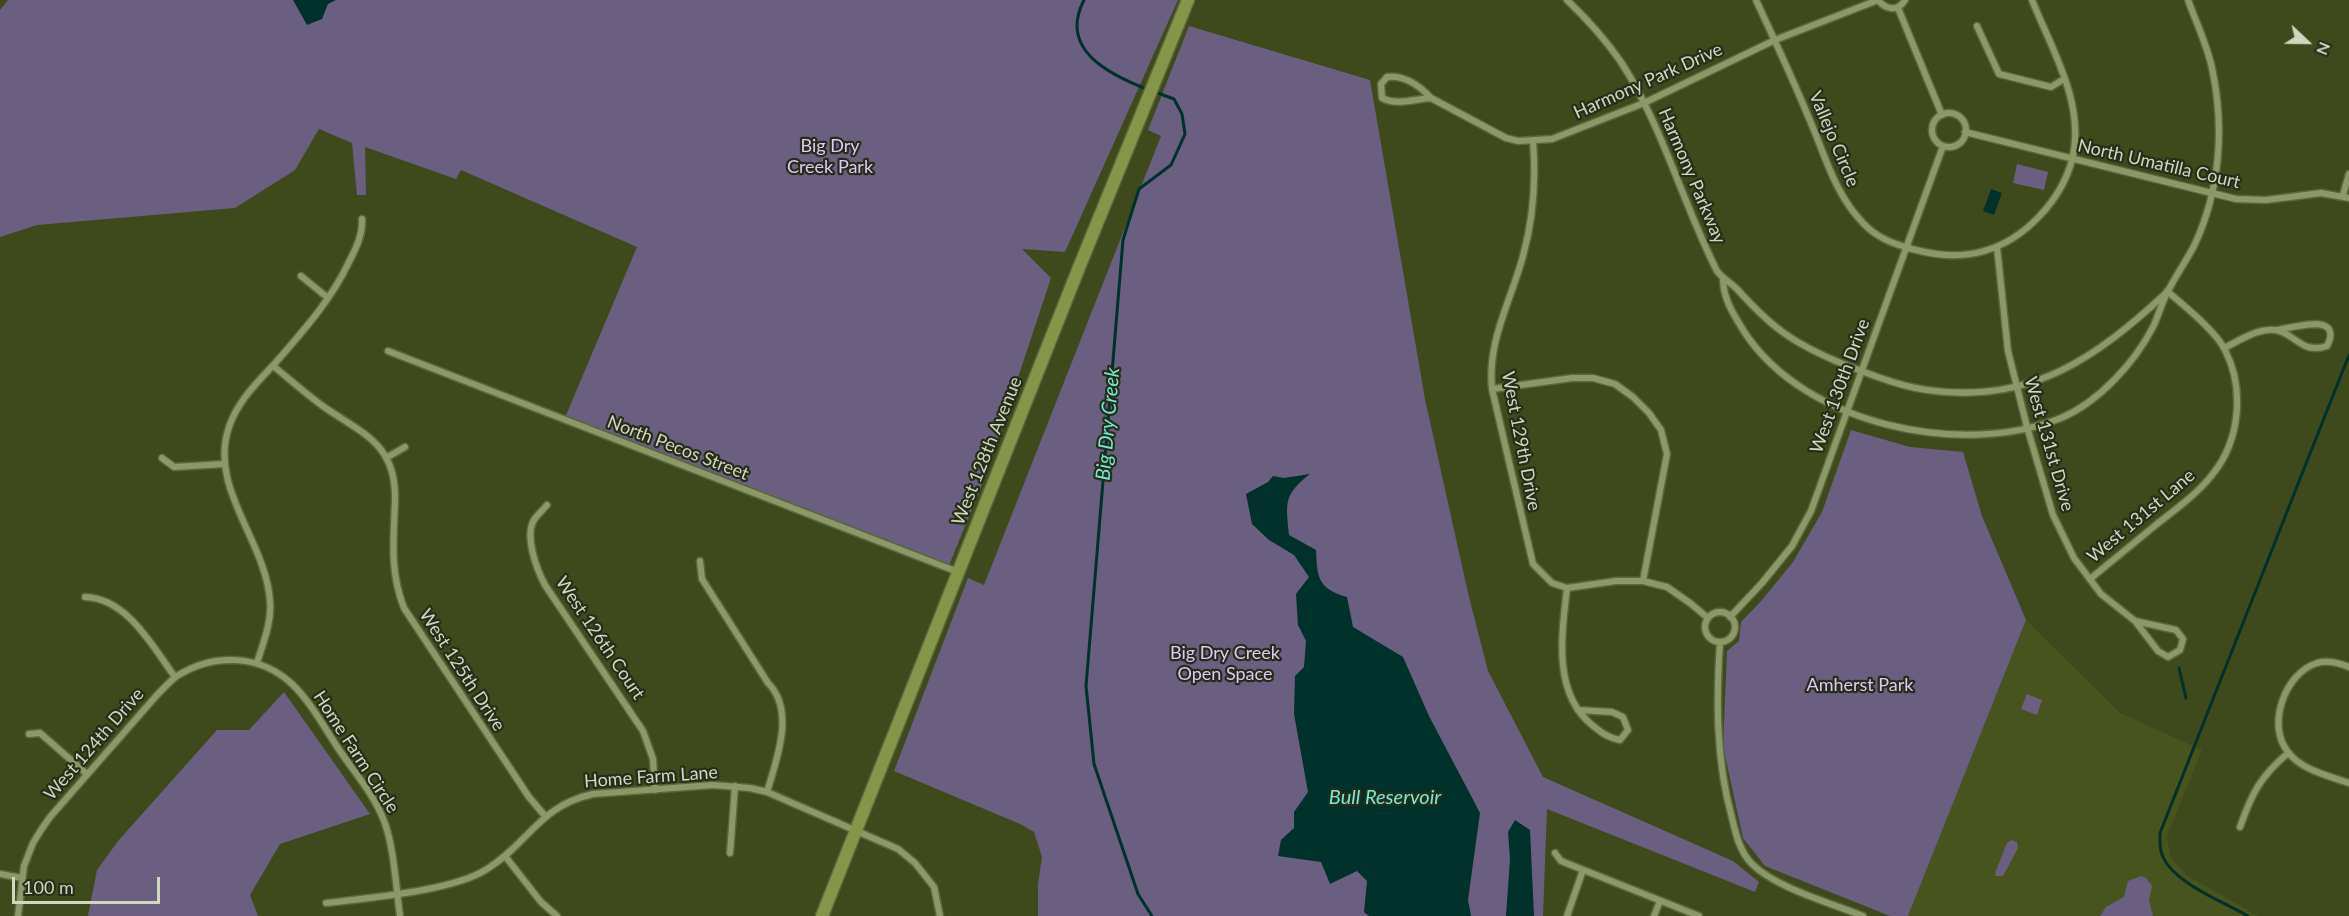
<!DOCTYPE html>
<style>
body{margin:0}
#map{position:relative;width:2349px;height:916px;overflow:hidden;background:#3f4a1c;font-family:Lato,sans-serif}
canvas{display:block}
.north{position:absolute;left:2277px;top:12px;width:60px;height:60px;-webkit-text-stroke:4px #282d1a;paint-order:stroke;rotate:112deg;font-size:16px;font-weight:700;line-height:24px;text-align:center;color:#cfd7be}
.north::after{content:'';display:block;margin:auto;width:21px;height:27px;background:#cfd7be;clip-path:polygon(50% 0,100% 100%,50% 72%,0 100%)}
.scale{position:absolute;left:12px;top:877px;width:148px;height:27px;box-sizing:border-box;border:3px solid #cfd7be;border-top:0;padding-left:8px;font-size:18px;line-height:21px;white-space:nowrap;color:#cfd7be;-webkit-text-stroke:4px #282d1a;paint-order:stroke}
</style>
<div id="map">
<canvas width="2349" height="916"></canvas>
<div class="north">N</div>
<div class="scale">100 m</div>
</div>
<script>
const c = document.querySelector('canvas').getContext('2d');
c.lineJoin = 'round';
function fillPath(path, color) { c.fillStyle = color; c.fill(path, 'evenodd'); }
function strokePath(path, color, width, dash) { c.strokeStyle = color; c.lineWidth = width; c.lineCap = dash ? 'butt' : 'round'; c.setLineDash(dash || []); c.stroke(path); }
function write(font, color, halo, rows, align = 'center') {
  c.font = font + ' Lato,sans-serif'; c.lineWidth = 4.5; c.setLineDash([]); c.textBaseline = 'middle'; c.strokeStyle = halo; c.fillStyle = color; for (const [text, x, y, turn = 0] of rows) {
    c.save(); c.translate(x, y); c.rotate((+turn || 0) * Math.PI / 180); c.textAlign = isNaN(turn) ? turn : align; if (halo) c.strokeText(text, 0, 0); c.fillText(text, 0, 0); c.restore();
  }
}
const built = new Path2D(`
 M2026,620L2120,713L2202,750L2167,836L2170,856L2186,875L2258,916H1908Z`);
const green = new Path2D(`
 M8,0H1178L1065,252L1022,249L1051,278L986,474L948,568L564,420L637,247L461,170L456,179L365,147L366,195H357L352,143L319,129L295,170L235,208L37,225L0,237V10Z
 M1189,26L1370,80L1425,399L1468,593L1488,671L1543,777L1733,861L1759,882L1755,892L1547,809L1543,916H1038V884L1042,857L1034,832L1020,824L894,771L968,578L984,585L1161,136L1148,130Z
 M2017,164L2048,172L2044,190L2013,183Z
 M1851,430L1910,447L1963,452L1982,516L2026,620L1908,916H1890L1765,866L1743,838L1723,746L1727,651L1739,641L1741,622L1762,600L1793,562L1822,512Z
 M284,692L370,814L280,844L250,895L258,916H88L97,870L118,841L217,730H249Z
 M2027,694L2042,700L2037,715L2021,709Z
 M2011,840L2017,842L2018,848L2003,876H1996L1995,873L2007,843Z
 M2141,876L2146,878L2152,886L2149,900L2153,916H2100L2106,907L2124,897L2128,881Z`);
const water = new Path2D(`
 M293,0H336L328,4L322,19L307,25Z
 M1991,189L2002,193L1994,215L1983,211Z
 M1310,474C1283,495 1286,503 1289,535L1316,550C1317,577 1318,589 1347,597L1353,627L1403,657L1429,716L1480,813L1468,900L1471,916H1369L1364,912L1367,881L1357,871L1330,884L1321,862L1278,856L1281,840L1294,828V812L1308,792L1294,714L1295,676L1304,667L1306,641L1298,625L1296,594L1309,577L1294,555L1269,540L1252,524L1246,494L1268,482L1273,476L1284,478Z
 M1515,820L1530,830L1534,916H1506L1510,859L1508,832Z`);
const stream = new Path2D(`
 M1084,0C1058,50 1110,75 1149,90
 M2179,668L2186,698
 M1152,916L1138,894L1094,764L1086,686L1123,240L1139,189L1171,165L1185,134L1182,114L1174,99L1155,92
 M2248,916C2224,902 2174,883 2163,857C2159,849 2160,842 2160,833L2349,355`);
const street = new Path2D(`
 M1567,0C1587,19 1605,39 1621,62C1662,125 1683,204 1717,271C1723,279 1730,282 1737,289C1772,328 1794,344 1843,364C1872,375 1903,388 1935,391C2033,402 2096,358 2165,294
 M1756,0C1774,39 1792,77 1808,116C1825,154 1834,194 1864,224C1877,238 1894,244 1912,249C1934,255 1961,258 1984,251C2024,240 2061,201 2072,160C2086,105 2052,50 2032,0
 M1898,8L1942,115
 M1977,26L1999,74L2051,87L2064,79
 M1431,98C1415,99 1397,106 1382,98L1381,84L1387,77C1404,75 1419,85 1431,98L1506,138L1518,141L1552,139L1644,103L1775,40L1878,0C1886,10 1898,12 1905,0
 M1932 130a17 17 0 1 1 34 0a17 17 0 1 1-34 0Z
 M1965,132L2236,199L2266,200L2321,193L2349,198
 M1533,141C1536,178 1533,220 1523,256C1511,301 1487,341 1492,389L1533,564L1552,583L1567,588L1616,581H1643L1667,587L1690,603L1708,618
 M2343,195L2349,174
 M1997,247L2008,351L2027,427L2053,515L2074,558L2101,594L2135,621L2158,651L2168,657L2180,650L2183,639L2176,630L2135,621
 M301,276L328,298
 M1723,280C1724,301 1734,315 1745,333C1806,425 1962,458 2061,418C2099,402 2135,362 2153,327C2159,315 2162,301 2169,289C2177,274 2186,261 2194,246C2220,191 2225,128 2212,68C2207,45 2196,22 2188,0
 M2224,348C2239,341 2262,325 2279,331C2298,337 2303,354 2327,346C2344,312 2293,327 2278,330
 M388,351L958,572
 M273,366C291,380 308,396 327,409C364,434 396,445 395,499C394,539 389,569 404,608L529,797L545,816
 M1492,389L1572,378H1593L1615,384L1633,397L1649,413L1661,430L1667,454L1643,581
 M162,458L174,467L224,464
 M386,458L405,447
 M547,505C543,510 537,515 534,520C524,536 537,570 545,585L643,731L653,759L655,790
 M700,561L702,579L768,683C796,711 776,761 767,792
 M2090,579C2112,561 2135,542 2157,524C2176,509 2197,494 2212,475C2240,441 2245,389 2225,350C2216,331 2183,305 2167,291
 M1567,588C1562,633 1552,692 1592,725C1602,733 1608,738 1620,740L1628,730L1623,717L1612,712L1578,710
 M85,597C127,598 153,647 175,677
 M1705 627a15 15 0 1 1 30 0a15 15 0 1 1-30 0Z
 M1730,617L1762,583L1792,546L1811,511L1943,146
 M1720,642C1716,702 1716,760 1732,818C1736,835 1740,852 1752,864C1776,888 1831,903 1863,916
 M257,663C263,643 272,622 270,601C266,541 208,488 229,427C238,400 258,382 277,361C304,330 331,300 349,262C356,248 363,235 362,219
 M2349,667C2339,663 2328,660 2317,663C2285,673 2266,725 2288,752C2301,770 2329,776 2349,783
 M29,734L40,733L87,774
 M2240,827C2252,793 2260,777 2288,753
 M730,853L735,786
 M1555,853L1561,861L1699,916
 M505,856L541,902L557,916
 M0,874L22,878
 M326,903C367,898 454,891 487,869C530,842 539,806 593,794L713,785L750,788L767,792L898,849L915,863L934,887L940,916
 M18,916L24,866L33,843L41,830L50,817L157,695C164,688 170,681 177,676C213,653 260,654 292,684C311,702 325,729 340,751C355,773 375,796 384,821C394,846 396,888 400,916
 M1567,916L1583,870
 M1654,916L1660,901`);
const secondary = new Path2D(`
 M822,916L1078,270L1188,0`);
const streetNames = [
 ["Harmony Park Drive",1648,81,-24],
 ["Vallejo Circle",1834,139,67],
 ["North Umatilla Court",2159,164,13],
 ["Harmony Parkway",1692,176,67],
 ["West 130th Drive",1840,386,-70],
 ["West 129th Drive",1521,441,79],
 ["West 131st Drive",2049,444,74],
 ["North Pecos Street",678,448,21],
 ["West 128th Avenue",987,451,-68],
 ["West 131st Lane",2141,516,-40],
 ["West 126th Court",600,638,56],
 ["West 125th Drive",462,670,57],
 ["West 124th Drive",94,744,-49],
 ["Home Farm Circle",356,752,57],
 ["Home Farm Lane",651,777,-4]
];
const parkNames = [
 ["Big Dry",830,146],
 ["Creek Park",830,167],
 ["Big Dry Creek",1225,653],
 ["Open Space",1225,674],
 ["Amherst Park",1860,685]
];
const waterNames = [
 ["Big Dry Creek",1108,424,-85],
 ["Bull Reservoir",1385,798]
];
fillPath(built, '#48541e');
fillPath(green, '#6a5e81');
fillPath(water, '#00312a');
strokePath(stream, '#00312a', 3);
strokePath(street, '#5c653d', 9);
strokePath(secondary, '#5c653d', 15);
strokePath(street, '#8b9868', 6);
strokePath(secondary, '#85954a', 12);
write('18px', '#cfd7be', '#282d1a', streetNames);
write('18px', '#dac9fa', '#282d1a', parkNames);
write('italic 20px', '#70edd7', '#282d1a', waterNames);
</script>
